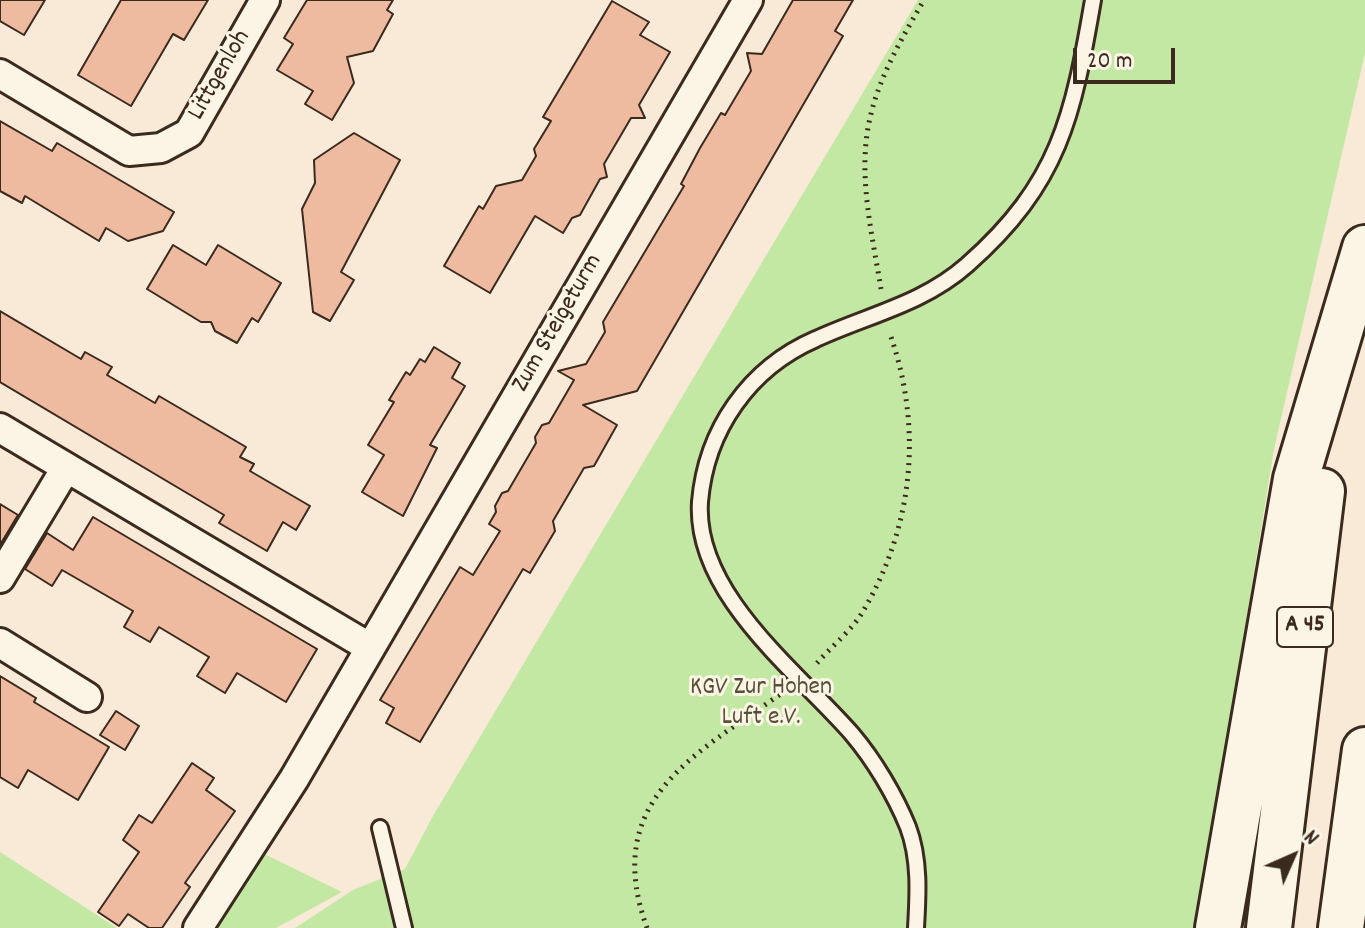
<!DOCTYPE html>
<style>
body{margin:0}
#map{position:relative;width:1365px;height:928px;overflow:hidden;background:#f9e9d7;font-family:Dekko,sans-serif}
canvas{display:block}
.north{position:absolute;left:1253px;top:816px;width:80px;height:80px;-webkit-text-stroke:6px #fcf5e5;paint-order:stroke;rotate:45deg;font-size:22px;font-weight:700;line-height:32px;text-align:center;color:#3b2a1e}
.north::after{content:'';display:block;margin:auto;width:28px;height:36px;background:#3b2a1e;clip-path:polygon(50% 0,100% 100%,50% 72%,0 100%)}
.scale{position:absolute;left:1073px;top:48px;width:102px;height:36px;box-sizing:border-box;border:4px solid #3b2a1e;border-top:0;padding-left:10px;font-size:24px;line-height:28px;white-space:nowrap;color:#3b2a1e;-webkit-text-stroke:6px #fcf5e5;paint-order:stroke}
</style>
<div id="map">
<canvas width="1365" height="928"></canvas>
<div class="north">N</div>
<div class="scale">20 m</div>
</div>
<script>
const c = document.querySelector('canvas').getContext('2d');
c.lineJoin = 'round';
function fillPath(path, color) { c.fillStyle = color; c.fill(path, 'evenodd'); }
function strokePath(path, color, width, dash) { c.strokeStyle = color; c.lineWidth = width; c.lineCap = dash ? 'butt' : 'round'; c.setLineDash(dash || []); c.stroke(path); }
function write(font, color, halo, rows, align = 'center') {
  c.font = font + ' Dekko,sans-serif'; c.lineWidth = 6; c.setLineDash([]); c.textBaseline = 'middle'; c.strokeStyle = halo; c.fillStyle = color; for (const [text, x, y, turn = 0] of rows) {
    c.save(); c.translate(x, y); c.rotate((+turn || 0) * Math.PI / 180); c.textAlign = isNaN(turn) ? turn : align; if (halo) c.strokeText(text, 0, 0); c.fillText(text, 0, 0); c.restore();
  }
}
const green = new Path2D(`
 M918,0H1365V53L1274,449L1196,928H295L353,890L405,869L433,816Z
 M244,844L342,892L276,928H188Z
 M0,852L117,928H0Z`);
const building = new Path2D(`
 M0,0H45L24,35L0,21Z
 M121,0H208L184,40L173,34L131,106L78,75Z
 M307,0H393L387,10L393,14L373,51L347,57L354,83L332,120L305,104L313,91L277,70L293,44L284,38Z
 M793,0H853L835,31L843,36L637,391L583,405L617,425L594,466L584,468L553,521L555,531L530,573L523,569L420,742L386,723L394,708L380,700L460,567L473,575L500,531L489,524L496,512L495,506L502,493L508,491L536,443L535,437L542,425L549,423L574,380L558,371L586,364L605,332L603,322L684,186L681,184L700,148L721,113L725,115L751,71L747,53L762,54Z
 M612,1L649,22L640,35L670,52L639,105L645,118H631L604,164L607,177L600,179L580,215L572,218L563,233L535,216L490,293L444,266L479,206L483,209L496,186L522,180L536,156L534,149L551,121L543,117Z
 M0,121L52,151L57,143L174,212L163,231L128,241L106,228L99,241L25,196L22,203L0,191Z
 M354,133L400,160L341,272L354,280L330,321L313,312L302,209L315,183L314,160Z
 M173,245L206,265L218,245L281,283L258,322L252,318L237,343L215,331L211,322H201L147,289Z
 M0,311L81,359L85,352L112,367L107,375L155,403L159,396L246,447L240,457L254,464L250,471L310,506L296,530L283,522L267,551L219,523L224,515L0,382Z
 M434,347L460,363L452,378L465,386L430,445L437,448L403,516L362,492L384,455L368,445L394,402L389,400L406,372L410,375L420,359L425,362Z
 M0,504L18,515L0,545Z
 M93,517L317,649L286,702L237,673L225,693L197,676L209,657L159,627L150,642L136,634L124,627L133,611L62,570L52,586L25,569L47,533L73,550Z
 M0,676L36,698L34,702L109,747L78,800L28,770L18,788L0,777Z
 M116,711L139,726L125,750L100,735Z
 M192,763L214,778L206,790L235,811L185,883L190,887L162,928H149L128,914L119,926L98,912L139,852L123,840L139,815L152,823Z`);
const path = new Path2D(`
 M881,289C872,233 857,174 870,118C879,77 903,36 924,0
 M817,663C831,647 851,631 862,613C914,526 923,428 890,334
 M647,928C601,801 693,756 782,693`);
const lane = new Path2D(`
 M380,828L404,928
 M916,928C918,894 920,859 908,827C895,795 874,760 852,734C798,672 694,594 700,502C706,430 749,368 816,339C868,315 923,304 967,265C1060,183 1073,116 1093,0`);
const street = new Path2D(`
 M0,74L129,151L161,148L189,133L265,0
 M0,428L369,647
 M0,578L66,468
 M0,643L87,697
 M198,928L294,779L748,0`);
const highway = new Path2D(`
 M1218,928L1296,479L1365,248
 M1269,928L1322,491
 M1341,928L1365,750`);
const shields = [
 [1305,627,56]
];
const shieldNames = [
 ["A 45",1305,627]
];
const streetNames = [
 ["Littgenloh",221,76,-60],
 ["Zum Steigeturm",559,324,-60]
];
const parkNames = [
 ["KGV Zur Hohen",761,689],
 ["Luft e.V.",761,719]
];
fillPath(green, '#c3e8a3');
fillPath(building, '#efbba0');
strokePath(building, '#3b2a1e', 2);
strokePath(lane, '#3b2a1e', 20);
strokePath(street, '#3b2a1e', 34);
strokePath(highway, '#3b2a1e', 50);
strokePath(path, '#3b2a1e', 5, [2, 6]);
strokePath(lane, '#fcf5e5', 14);
strokePath(street, '#fcf5e5', 28);
strokePath(highway, '#fcf5e5', 44);
for (const [x, y, w] of shields) { const box = new Path2D(); box.roundRect(x - w / 2, y - 20, w, 40, 6); c.fillStyle = '#fcf5e5'; c.fill(box); strokePath(box, '#3b2a1e', 2); }
write('bold 24px', '#3b2a1e', null, shieldNames);
write('26px', '#3b2a1e', '#fcf5e5', streetNames);
write('26px', '#565039', '#fcf5e5', parkNames);
</script>
